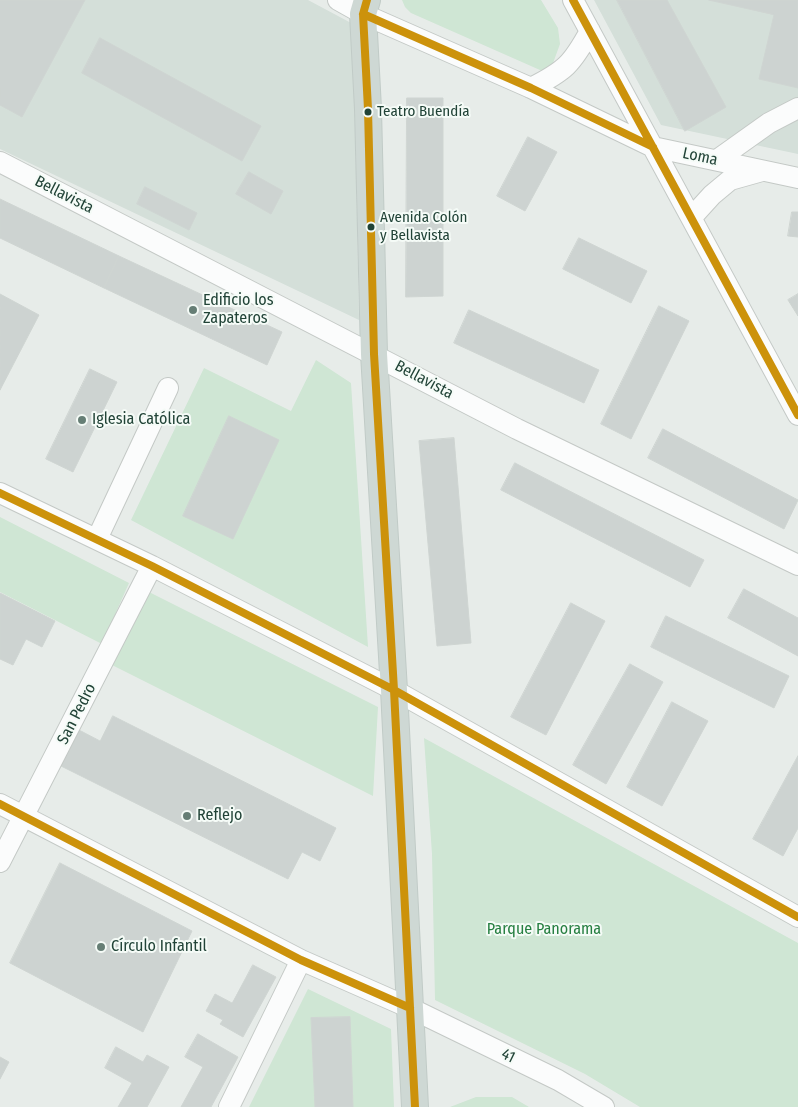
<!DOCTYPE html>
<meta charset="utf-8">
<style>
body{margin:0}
canvas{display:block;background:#e7ece9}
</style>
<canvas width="798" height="1107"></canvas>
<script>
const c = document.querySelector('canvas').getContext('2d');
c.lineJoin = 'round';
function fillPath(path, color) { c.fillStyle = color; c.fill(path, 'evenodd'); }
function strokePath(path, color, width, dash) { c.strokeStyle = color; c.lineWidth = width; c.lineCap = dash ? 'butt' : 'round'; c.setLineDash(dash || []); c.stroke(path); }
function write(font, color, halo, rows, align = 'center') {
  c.font = font + ' "Fira Sans Condensed",sans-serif'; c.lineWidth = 4; c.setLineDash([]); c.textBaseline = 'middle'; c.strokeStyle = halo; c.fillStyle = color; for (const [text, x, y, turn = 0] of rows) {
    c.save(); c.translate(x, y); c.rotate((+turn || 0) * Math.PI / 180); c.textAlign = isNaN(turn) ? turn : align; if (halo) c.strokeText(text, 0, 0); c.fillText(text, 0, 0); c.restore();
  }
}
const built = new Path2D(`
 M0,0H308L353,24L359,320L0,149Z
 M594,0H798V154L661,125Z`);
const green = new Path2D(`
 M402,0H541L558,28L560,44L549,74L411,13L405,7Z
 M316,360L351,383L368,647L131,520L204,368L291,411Z
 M0,517L129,583L102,644L0,592Z
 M147,591L378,707L373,796L108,663Z
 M424,738L798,943V1107H640L585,1074L435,1000L432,854Z
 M308,989L391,1029L394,1107H249Z
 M476,1097H512L529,1107H450Z`);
const building = new Path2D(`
 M0,0H85L22,117L0,105Z
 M617,0H667L726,107L685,131Z
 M709,0H798V88L759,79L774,15Z
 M100,38L261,126L242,161L82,73Z
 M407,98H443V296L406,297Z
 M528,137L557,152L525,211L497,196Z
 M249,172L283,191L271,214L236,194Z
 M145,187L197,213L189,230L137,204Z
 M0,199L119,256L104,288L0,238Z
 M792,212H798V237L788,236Z
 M579,238L647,271L631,303L563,269Z
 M119,256L282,332L267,365L104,288Z
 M0,294L39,315L0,390Z
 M798,294V316L788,300Z
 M659,306L689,321L631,439L601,424Z
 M469,310L599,370L584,403L454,343Z
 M90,369L117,382L73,472L46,459Z
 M229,416L279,440L233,539L183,516Z
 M663,429L798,500L784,529L648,458Z
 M454,438L471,643L437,646L419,441Z
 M515,463L704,560L690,587L501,490Z
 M744,589L798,618V656L728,618Z
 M0,593L55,621L42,647L26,639L13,665L0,659Z
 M571,603L605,621L546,735L511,717Z
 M666,616L789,676L774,708L651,647Z
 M630,664L663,682L606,784L573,765Z
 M672,702L708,721L662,806L627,787Z
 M113,716L336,828L320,861L302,852L288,879L61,766L79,730L100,741Z
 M798,756V828L783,856L753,839Z
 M60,863L192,931L143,1032L10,963Z
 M253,965L276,977L243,1037L220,1024L223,1020L206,1011L215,994L232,1003Z
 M350,1017L353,1107H315L311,1018Z
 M198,1034L238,1057L211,1107H181L203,1067L185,1057Z
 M116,1047L143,1062L147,1055L169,1067L147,1107H118L132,1083L105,1068Z
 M0,1057L9,1062L0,1079Z`);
const minor = new Path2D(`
 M338,0L363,14L531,88L653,147L798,178
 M573,0L798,415
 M531,88C565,71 572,64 590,31
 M717,160L769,123L798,108
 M0,162L517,429L798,565
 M692,217L712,195L730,180L762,171
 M0,493L152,566L394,690L798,917
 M97,539L168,388
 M0,804L301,960L410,1008L558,1080L604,1107
 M0,862L152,566
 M229,1107L301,960`);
const major = new Path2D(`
 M367,0L363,14L368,109L374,354L394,690L415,1107`);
const bus1 = new Path2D(`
 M367,0L363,14L368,109L374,354L394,690L415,1107
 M573,0L798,415
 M363,14L531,88L653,147
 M0,493L152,566L394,690L798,917
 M0,804L301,960L410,1008`);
const markers = [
 [368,112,4.5,"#214337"],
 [371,227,4.5,"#214337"],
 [193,310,5,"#667e75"],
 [82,420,5,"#667e75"],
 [187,816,5,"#667e75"],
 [101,947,5,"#667e75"]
];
const busNames = [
 ["Teatro Buendía",377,112],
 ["Avenida Colón",380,218],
 ["y Bellavista",380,236]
];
const streetNames = [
 ["Loma",700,157,12],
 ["Bellavista",64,195,27],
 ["Bellavista",424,380,28],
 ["San Pedro",77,714,-63],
 ["41",508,1056,26]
];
const poiNames = [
 ["Edificio los",203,301],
 ["Zapateros",203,319],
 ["Iglesia Católica",92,420],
 ["Reflejo",197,816],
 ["Círculo Infantil",111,947]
];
const parkNames = [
 ["Parque Panorama",544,930]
];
fillPath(built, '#d4dfd9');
fillPath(green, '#cfe6d4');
fillPath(building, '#cdd3d1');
strokePath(building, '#cfd5d2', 1);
strokePath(minor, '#c4c9c6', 22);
strokePath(major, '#c1cbc7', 28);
strokePath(minor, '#fbfcfc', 20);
strokePath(major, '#ced8d4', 26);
strokePath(bus1, '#cc920b', 8);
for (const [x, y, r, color] of markers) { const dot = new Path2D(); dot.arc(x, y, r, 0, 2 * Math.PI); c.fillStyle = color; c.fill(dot); strokePath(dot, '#f5fbf7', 2); }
write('15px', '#214337', '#f5fbf7', busNames, 'left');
write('16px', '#214337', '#f5fbf7', streetNames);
write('16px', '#214337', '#f5fbf7', poiNames, 'left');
write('16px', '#267f41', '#f5fbf7', parkNames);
</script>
